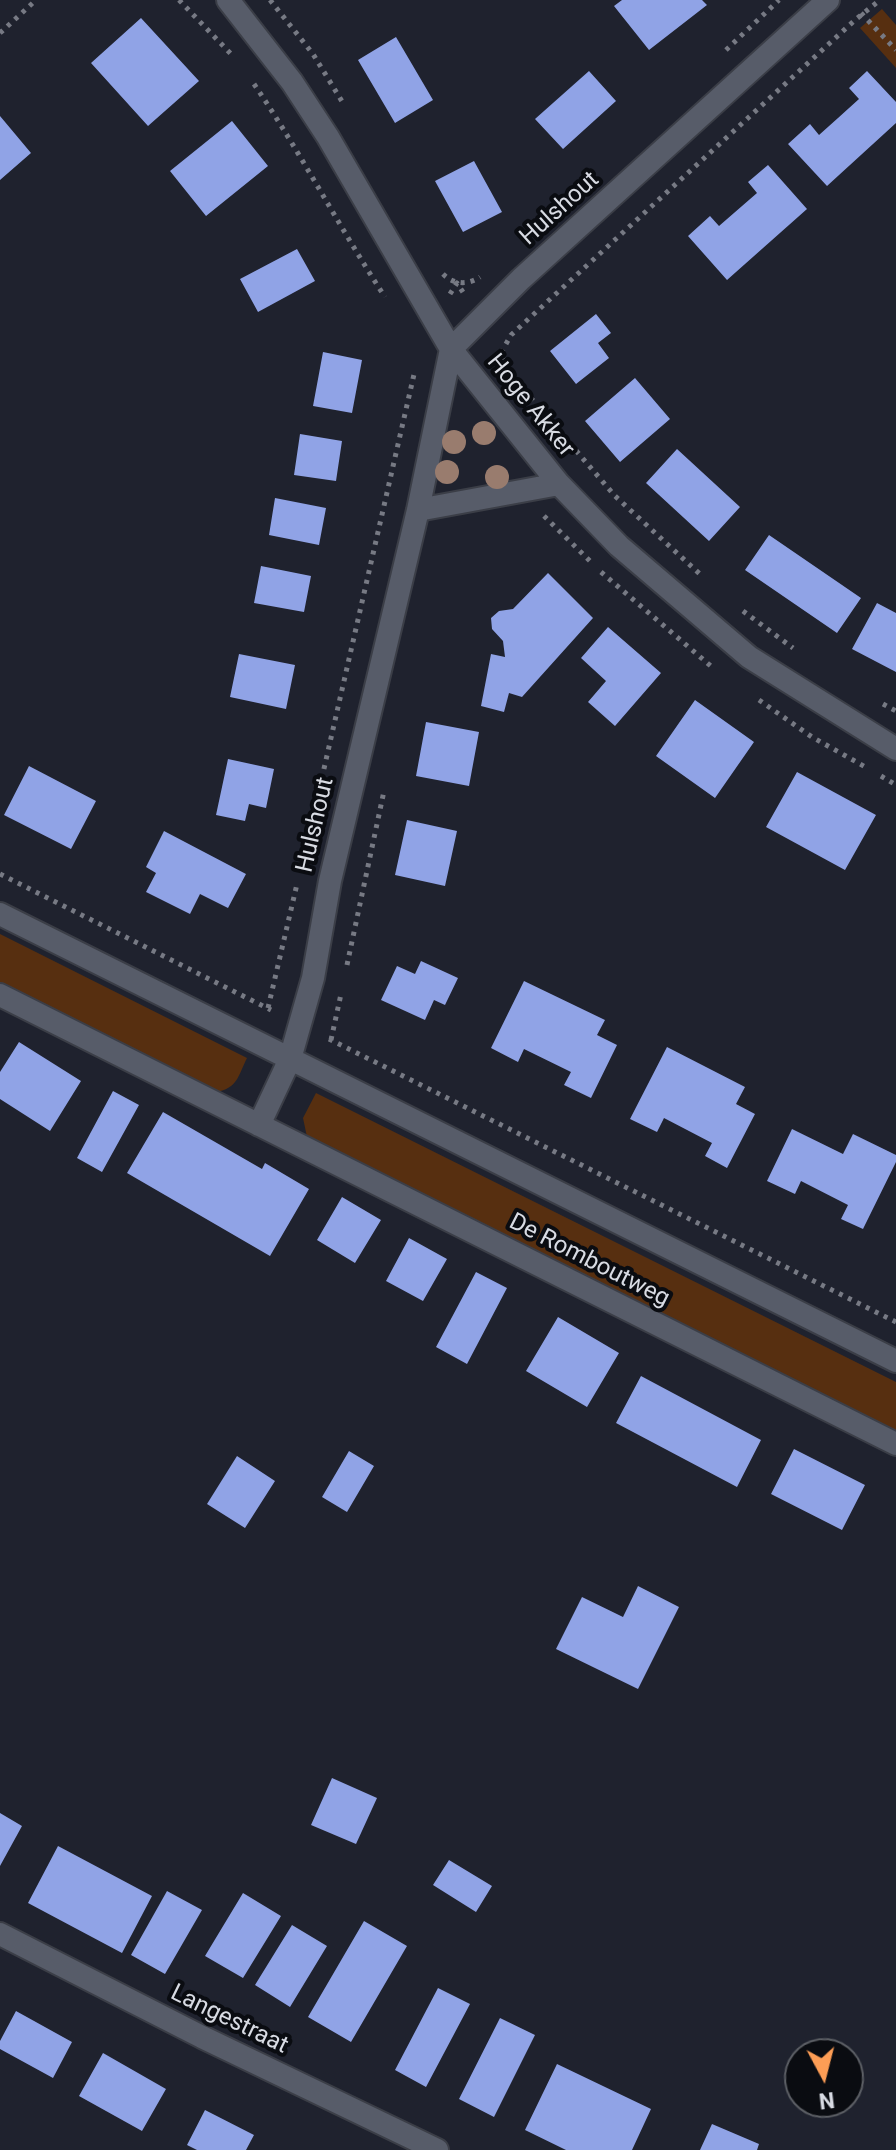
<!DOCTYPE html>
<style>
body{margin:0}
#map{position:relative;width:896px;height:2150px;overflow:hidden;background:#1f222e;font-family:Roboto,sans-serif}
canvas{display:block}
.north{position:absolute;left:784px;top:2038px;width:80px;height:80px;box-sizing:border-box;background:#0a0c11;border:2px solid #5c5f65;border-radius:50%;rotate:173deg;font-size:22px;font-weight:700;line-height:32px;text-align:center;color:#d8dbe3}
.north::after{content:'';display:block;margin:auto;width:28px;height:36px;background:#fd9d55;clip-path:polygon(50% 0,100% 100%,50% 72%,0 100%)}
</style>
<div id="map">
<canvas width="896" height="2150"></canvas>
<div class="north">N</div>
</div>
<script>
const c = document.querySelector('canvas').getContext('2d');
c.lineJoin = 'round';
function fillPath(path, color) { c.fillStyle = color; c.fill(path, 'evenodd'); }
function strokePath(path, color, width, dash) { c.strokeStyle = color; c.lineWidth = width; c.lineCap = dash ? 'butt' : 'round'; c.setLineDash(dash || []); c.stroke(path); }
function write(font, color, halo, rows, align = 'center') {
  c.font = font + ' Roboto,sans-serif'; c.lineWidth = 8; c.setLineDash([]); c.textBaseline = 'middle'; c.strokeStyle = halo; c.fillStyle = color; for (const [text, x, y, turn = 0] of rows) {
    c.save(); c.translate(x, y); c.rotate((+turn || 0) * Math.PI / 180); c.textAlign = isNaN(turn) ? turn : align; if (halo) c.strokeText(text, 0, 0); c.fillText(text, 0, 0); c.restore();
  }
}
const green = new Path2D(`
 M882,9L896,25V68L860,28Z
 M0,934L247,1058C238,1076 238,1088 216,1092L0,984Z
 M316,1093L896,1382V1431L307,1137L303,1118Z`);
const building = new Path2D(`
 M622,0H702L707,5L649,50L614,6Z
 M141,18L199,81L148,126L91,63Z
 M396,37L433,100L395,123L358,60Z
 M589,71L616,101L563,149L535,119Z
 M867,71L896,102V123L827,186L788,144L810,124L819,135L838,118L859,99L849,88Z
 M0,116L31,153L0,180Z
 M232,121L268,166L206,216L170,171Z
 M474,161L502,212L463,232L435,181Z
 M768,165L807,209L727,280L688,236L710,216L719,226L757,193L748,182Z
 M297,249L315,281L258,312L240,279Z
 M596,314L611,333L598,343L609,358L576,384L550,351Z
 M323,352L362,360L352,413L313,406Z
 M635,378L670,419L620,462L585,421Z
 M300,434L342,441L336,481L294,475Z
 M677,449L740,507L709,541L646,483Z
 M275,498L326,508L319,545L269,535Z
 M769,535L861,598L837,633L745,570Z
 M261,566L311,576L304,612L254,603Z
 M548,573L593,618L522,697L509,693L504,712L481,706L491,654L505,657L503,641L492,629L491,618L499,611L513,609Z
 M877,603L896,613V672L852,649Z
 M608,627L661,673L615,726L588,702L606,681L581,658Z
 M239,654L295,665L286,709L230,697Z
 M695,700L754,742L715,798L656,756Z
 M426,722L479,732L469,786L416,776Z
 M228,759L274,769L266,808L249,804L245,821L216,815Z
 M29,766L96,801L71,849L4,815Z
 M797,772L876,815L845,870L766,827Z
 M407,820L457,831L445,886L395,875Z
 M164,831L246,874L228,908L200,894L190,914L146,892L156,873L146,867Z
 M421,961L458,978L445,1005L434,1000L425,1020L381,1000L397,966L415,974Z
 M524,981L605,1020L597,1035L617,1045L591,1098L564,1085L571,1072L524,1049L518,1062L491,1048Z
 M19,1042L81,1081L50,1131L0,1099V1072Z
 M667,1047L745,1087L736,1104L755,1114L727,1168L705,1156L712,1143L664,1118L657,1132L630,1119Z
 M113,1091L139,1105L102,1172L77,1158Z
 M163,1112L262,1169L265,1163L309,1189L270,1256L127,1173Z
 M792,1129L843,1154L853,1134L896,1155V1162L863,1229L841,1219L848,1205L801,1181L795,1194L767,1181Z
 M342,1197L381,1220L355,1263L317,1240Z
 M409,1238L447,1259L423,1301L386,1281Z
 M476,1272L507,1288L467,1364L436,1347Z
 M558,1317L619,1353L587,1407L526,1371Z
 M641,1376L761,1440L737,1487L616,1423Z
 M794,1449L865,1485L842,1530L771,1494Z
 M349,1451L374,1466L347,1512L322,1497Z
 M237,1456L275,1481L245,1528L207,1504Z
 M638,1586L679,1607L638,1689L556,1649L582,1597L623,1617Z
 M332,1778L377,1798L356,1844L311,1825Z
 M0,1813L22,1826L0,1866Z
 M58,1846L152,1896L122,1953L28,1903Z
 M449,1860L492,1886L476,1912L433,1885Z
 M167,1891L202,1910L165,1974L131,1955Z
 M243,1893L281,1916L243,1978L205,1956Z
 M364,1921L407,1946L351,2042L308,2017Z
 M292,1925L327,1946L290,2007L255,1985Z
 M438,1988L470,2004L426,2087L395,2070Z
 M16,2011L72,2042L53,2078L0,2049V2041Z
 M500,2018L535,2035L494,2117L459,2099Z
 M103,2053L166,2089L142,2131L79,2096Z
 M557,2064L651,2109L632,2150H566L525,2130Z
 M205,2110L254,2135L246,2150H197L187,2145Z
 M712,2124L759,2144L757,2150H700Z`);
const path = new Path2D(`
 M179,0L231,54
 M270,0L313,54L343,103
 M861,13L896,50
 M0,33L36,0
 M726,50L779,0
 M254,84C301,153 339,227 385,297
 M443,274C454,285 468,285 480,277
 M450,294L457,283L466,297
 M515,379L507,368L501,353L511,335L855,20L880,0
 M524,390L615,496L702,576
 M544,516L594,565
 M601,572L712,667
 M743,611L793,648
 M759,700L812,737L869,769
 M883,704L896,711
 M881,776L896,785
 M315,808L415,370
 M0,874L271,1010
 M347,965L384,791
 M268,1008L297,884
 M329,1039L896,1322
 M331,1040L341,994`);
const minor = new Path2D(`
 M228,0L292,82L328,137L451,349L559,484L619,546L749,657L896,749
 M418,510L559,484
 M0,914L896,1361
 M0,995L896,1444
 M259,1125L290,1059L313,978L330,881L418,510L451,349L521,279L828,0
 M0,1934L202,2037L437,2150`);
const trees = [
 [484,433],
 [454,442],
 [447,472],
 [497,477]
];
const streetNames = [
 ["Hulshout",560,209,-42],
 ["Hoge Akker",530,406,51],
 ["Hulshout",316,825,-77],
 ["De Romboutweg",589,1261,27],
 ["Langestraat",229,2020,26]
];
fillPath(green, '#572f10');
fillPath(building, '#90a3e6');
strokePath(minor, '#3b3e47', 26);
strokePath(path, '#777a84', 5, [4, 6]);
strokePath(minor, '#575c69', 22);
c.fillStyle = '#997c6e';
for (const [x, y] of trees) { c.beginPath(); c.arc(x, y, 12, 0, 2 * Math.PI); c.fill(); }
write('24px', '#d8dbe3', '#0a0c11', streetNames);
</script>
